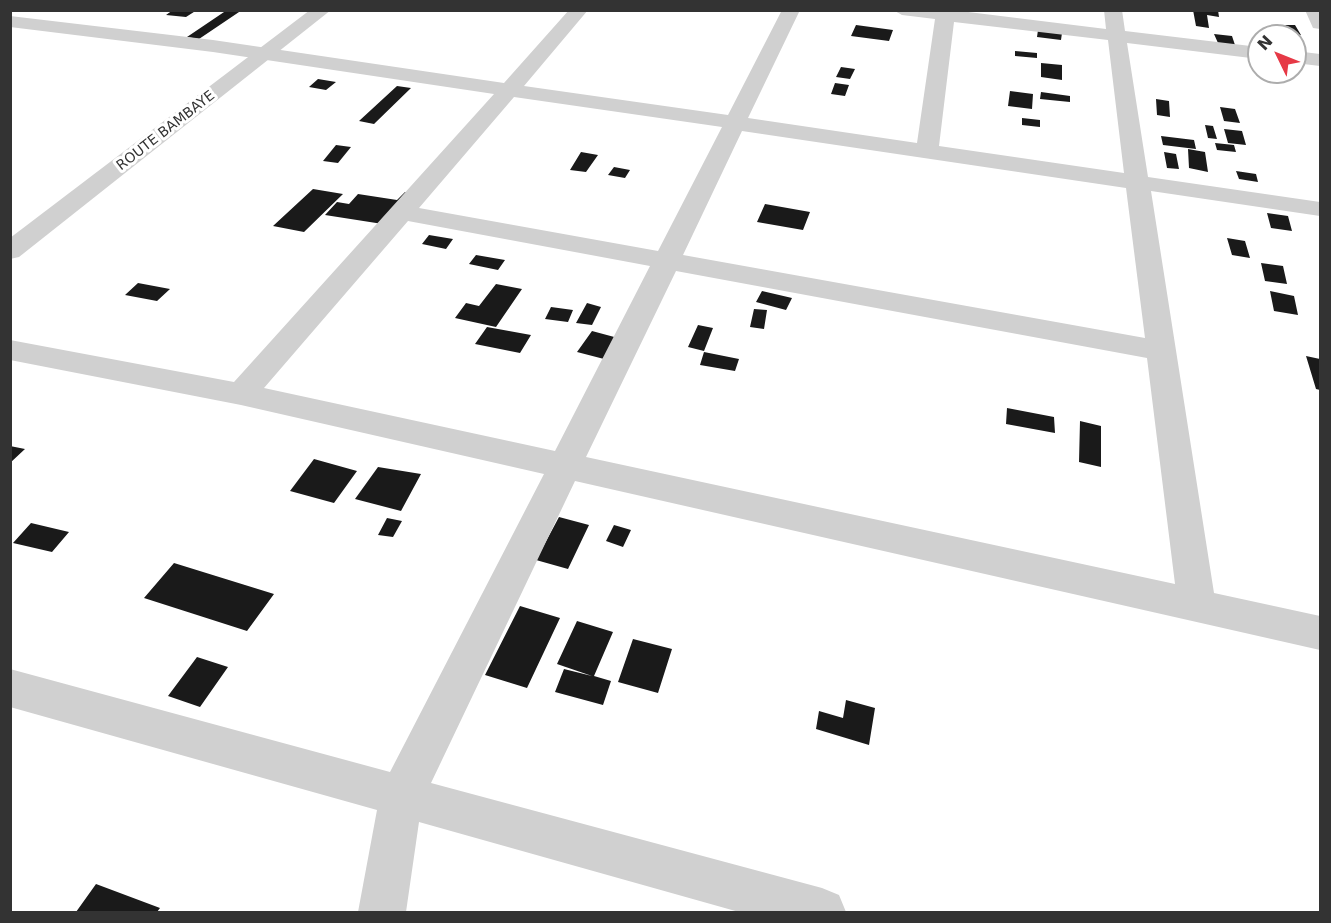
<!DOCTYPE html>
<style>
body{margin:0}
#map{position:relative;width:1331px;height:923px;overflow:hidden;background:#fff;font-family:"DejaVu Sans",sans-serif}
canvas{display:block}
.frame{position:absolute;inset:0;border:12px solid #333;pointer-events:none}
.north{position:absolute;left:1247px;top:24px;width:60px;height:60px;box-sizing:border-box;background:#fff;border:2px solid #adadad;border-radius:50%;rotate:313deg;font-size:16px;font-weight:700;line-height:24px;text-align:center;color:#333}
.north::after{content:'';display:block;margin:auto;width:21px;height:27px;background:#e63946;clip-path:polygon(50% 0,100% 100%,50% 72%,0 100%)}
</style>
<div id="map">
<canvas width="1331" height="923"></canvas>
<div class="frame"></div>
<div class="north">N</div>
</div>
<script>
const c = document.querySelector('canvas').getContext('2d');
c.lineJoin = 'round';
function fillPath(path, color) { c.fillStyle = color; c.fill(path, 'evenodd'); }
function write(font, color, halo, rows, align = 'center') {
  c.font = font + ' "DejaVu Sans",sans-serif'; c.lineWidth = 6; c.setLineDash([]); c.textBaseline = 'middle'; c.strokeStyle = halo; c.fillStyle = color; for (const [text, x, y, turn = 0] of rows) {
    c.save(); c.translate(x, y); c.rotate((+turn || 0) * Math.PI / 180); c.textAlign = isNaN(turn) ? turn : align; if (halo) c.strokeText(text, 0, 0); c.fillText(text, 0, 0); c.restore();
  }
}
const building = new Path2D(`
 M173,10H197L186,17L166,15Z
 M227,10H242L199,39L187,37Z
 M1193,10H1218L1219,17L1207,15L1209,28L1196,26Z
 M856,25L893,30L889,41L851,36Z
 M1285,25H1295L1301,35L1292,34Z
 M1038,30L1062,33L1061,40L1037,37Z
 M1214,34L1232,36L1235,45L1218,43Z
 M1015,51L1037,53V58L1015,56Z
 M1041,63L1062,65V80L1041,77Z
 M841,67L855,69L850,79L836,77Z
 M318,79L336,82L326,90L309,87Z
 M835,83L849,85L845,96L831,94Z
 M397,86L411,88L374,124L359,121Z
 M1010,91L1033,94L1032,109L1008,106Z
 M1041,92L1070,96V102L1040,99Z
 M1156,99L1169,101L1170,117L1157,115Z
 M1220,107L1235,109L1240,123L1224,121Z
 M1022,118L1040,120V127L1022,125Z
 M1205,125L1213,126L1217,139L1208,138Z
 M1224,129L1242,131L1246,145L1228,143Z
 M1161,136L1194,140L1196,149L1163,145Z
 M1215,143L1234,145L1236,152L1217,150Z
 M336,145L351,147L338,163L323,161Z
 M1188,149L1205,152L1208,172L1189,168Z
 M581,152L598,155L586,172L570,170Z
 M1164,152L1176,154L1179,169L1167,168Z
 M614,167L630,170L625,178L608,175Z
 M1236,171L1256,174L1258,182L1239,179Z
 M313,189L343,194L304,232L273,226Z
 M405,192L415,193L389,225L325,215L337,202L349,204L358,194L397,200Z
 M765,204L810,212L803,230L757,222Z
 M1267,213L1288,216L1292,231L1271,228Z
 M429,235L453,239L446,249L422,244Z
 M1227,238L1245,241L1250,258L1232,255Z
 M476,255L505,260L498,270L469,264Z
 M1261,263L1283,266L1287,284L1265,281Z
 M138,283L170,289L157,301L125,295Z
 M496,284L522,289L496,327L455,318L466,303L479,306Z
 M762,291L792,298L786,310L756,302Z
 M1270,291L1294,296L1298,315L1274,311Z
 M587,303L601,307L592,325L576,323Z
 M551,307L573,310L568,322L545,319Z
 M754,309L767,310L764,329L750,327Z
 M698,325L713,328L704,351L688,347Z
 M487,327L531,335L520,353L475,344Z
 M592,331L618,338L604,359L577,352Z
 M704,352L739,359L735,371L700,365Z
 M1306,356L1320,359V390L1316,389Z
 M1007,408L1054,417L1055,433L1006,424Z
 M1080,421L1101,426V467L1079,462Z
 M10,446L25,449L10,463Z
 M314,459L357,471L334,503L290,491Z
 M378,467L421,474L401,511L355,499Z
 M559,517L589,525L568,569L536,560Z
 M387,518L402,521L393,537L378,535Z
 M31,523L69,532L52,552L13,543Z
 M614,525L631,530L623,547L606,541Z
 M174,563L274,594L247,631L144,598Z
 M520,606L560,618L527,688L485,675Z
 M577,621L613,632L594,676L611,681L603,705L555,692L564,669L592,676L557,664Z
 M633,639L672,649L658,693L618,682Z
 M197,657L228,667L200,707L168,696Z
 M846,700L875,708L869,745L816,729L819,711L843,718Z
 M96,884L160,908L157,912H76Z`);
const minor = new Path2D(`
 M569,10H588L524,86L728,115L782,10H800L748,118L917,143L935,19L902,15L893,10H952L1106,29L1104,10H1122L1125,31L1259,47V59L1127,43L1148,177L1320,202V216L1151,191L1214,593L1320,616V650L575,481L431,783L822,888L839,895L846,912H739L419,822L406,912H358L377,810L10,707V669L390,772L544,474L241,405L10,360V340L234,382L494,94L213,52L10,27V16L213,40L504,83ZM954,22L1108,40L1124,173L939,146ZM514,97L722,127L658,251L419,208ZM742,131L1126,188L1145,338L683,255ZM408,221L650,266L555,451L264,388ZM676,271L1147,358L1175,584L586,457Z
 M1305,10H1320V29L1313,28Z
 M1295,51L1320,54V66L1295,63Z`);
const tertiary = new Path2D(`
 M310,10H331L19,257L10,259V238Z`);
const farStreetnames = [
 ["ROUTE BAMBAYE",166,131,-38]
];
fillPath(building, '#1a1a1a');
fillPath(minor, '#d0d0d0');
fillPath(tertiary, '#d0d0d0');
write('14px', '#333', '#fff', farStreetnames);
</script>
